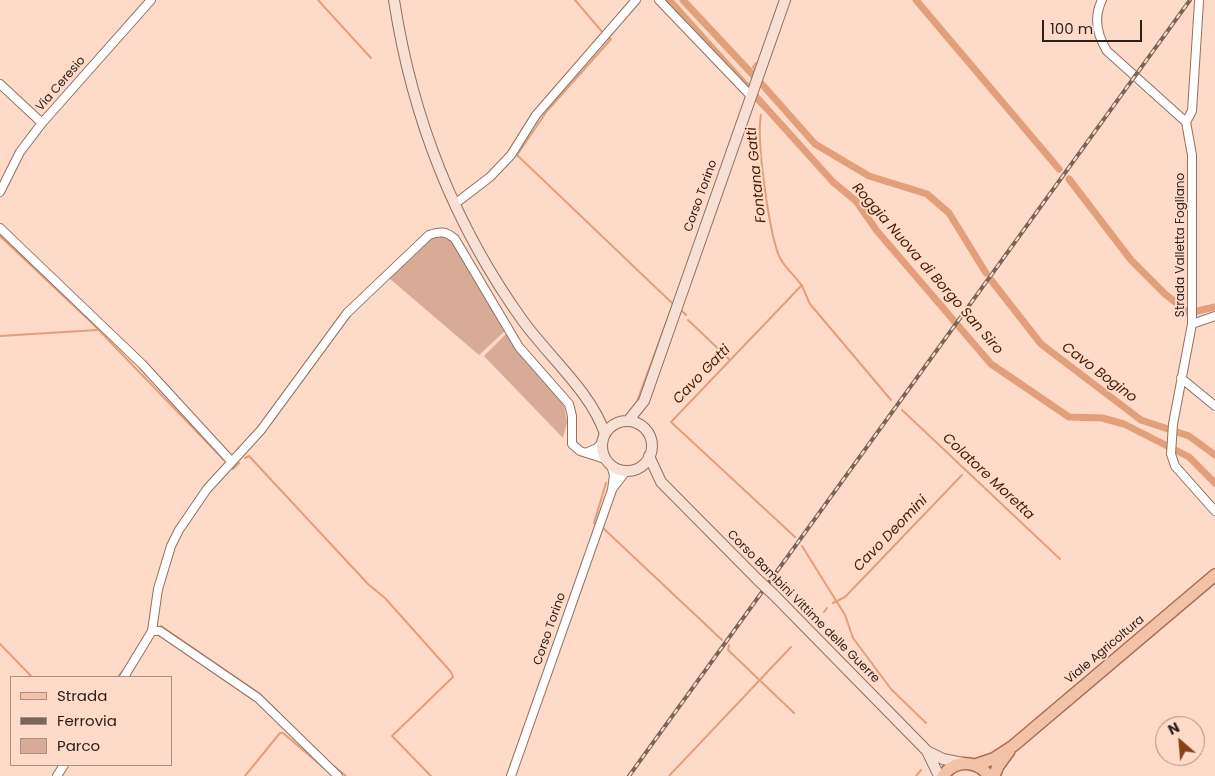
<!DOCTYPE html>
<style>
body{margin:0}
#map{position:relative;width:1215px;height:776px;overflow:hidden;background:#fedac8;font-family:Poppins,sans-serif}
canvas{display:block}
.legend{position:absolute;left:10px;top:676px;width:162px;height:90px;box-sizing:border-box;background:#fedac8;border:1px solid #ab9082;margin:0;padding:6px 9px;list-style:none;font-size:15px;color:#2e211a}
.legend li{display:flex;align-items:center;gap:10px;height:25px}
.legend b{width:25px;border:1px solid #ab9082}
.north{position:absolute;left:1155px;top:716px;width:50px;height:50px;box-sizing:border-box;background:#fedac8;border:1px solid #ab9082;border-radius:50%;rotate:333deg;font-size:14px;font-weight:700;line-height:20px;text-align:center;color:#2e211a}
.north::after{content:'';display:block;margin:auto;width:18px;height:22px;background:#864218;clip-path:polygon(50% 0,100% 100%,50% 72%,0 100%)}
.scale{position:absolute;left:1042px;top:20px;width:100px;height:22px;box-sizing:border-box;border:2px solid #2e211a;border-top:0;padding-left:6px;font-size:15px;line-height:18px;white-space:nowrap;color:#2e211a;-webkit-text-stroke:4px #fedac8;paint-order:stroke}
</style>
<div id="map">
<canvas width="1215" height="776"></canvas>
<ul class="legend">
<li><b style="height:6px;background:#f2c2a9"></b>Strada</li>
<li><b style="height:6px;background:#7a655a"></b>Ferrovia</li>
<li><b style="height:14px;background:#d7ab95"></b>Parco</li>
</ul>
<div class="north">N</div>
<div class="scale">100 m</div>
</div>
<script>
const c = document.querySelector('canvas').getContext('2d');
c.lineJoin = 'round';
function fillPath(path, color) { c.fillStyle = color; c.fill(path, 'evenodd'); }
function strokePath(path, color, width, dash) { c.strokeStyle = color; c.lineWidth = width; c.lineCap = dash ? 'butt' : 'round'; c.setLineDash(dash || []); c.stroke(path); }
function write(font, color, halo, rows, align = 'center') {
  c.font = font + ' Poppins,sans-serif'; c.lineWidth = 4; c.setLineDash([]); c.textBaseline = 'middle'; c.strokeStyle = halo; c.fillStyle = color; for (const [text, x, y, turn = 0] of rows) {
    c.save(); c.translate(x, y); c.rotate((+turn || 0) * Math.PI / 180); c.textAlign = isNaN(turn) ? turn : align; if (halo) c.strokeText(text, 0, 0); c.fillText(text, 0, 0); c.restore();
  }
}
const green = new Path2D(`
 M440,235L451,239L505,331L479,355L389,278L429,239Z
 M506,334L563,401L567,422L563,438L484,356Z`);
const stream = new Path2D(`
 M318,0L371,58
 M575,0L604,34
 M608,38L611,39L547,111L517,155L673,304L636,404
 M756,71L753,67L756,63
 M754,99L766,111
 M761,115C756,140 769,231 779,256C785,269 795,275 802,286C805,292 807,298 810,304L891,400
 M0,236L93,324L224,460
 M680,309L686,315
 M688,320L729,359
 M0,336L97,330
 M902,410L1060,559
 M245,458L249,456L368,584L385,598L451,672L453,677L392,736L431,776
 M231,467L233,469L239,463
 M597,524L594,523L606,483
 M603,528L722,640
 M795,537L671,422L802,285
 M802,546L845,615L853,638L891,689L926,723
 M833,603L845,597L962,475
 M824,612L827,608
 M161,626L260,694L304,738
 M0,644L32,677
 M729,645L728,650L794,713
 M118,677L130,661
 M325,759L346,776
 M245,776L280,733H283L324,768
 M669,776L791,647
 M916,776L921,770`);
const canal = new Path2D(`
 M669,0L833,182L856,201L877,231L991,364L1069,417L1102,418L1124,424L1189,457L1215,483
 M683,0L754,76
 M916,0L1059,169
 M760,82L815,144L869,176L927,194L949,213L986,273
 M1069,179L1131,260L1165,294L1189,313L1215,307
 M991,280L1041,344L1141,420L1189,436L1215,455`);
const minor = new Path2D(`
 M659,0L751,96
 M1102,0C1093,18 1097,35 1107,51L1186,122L1192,155V324L1173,424L1171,454L1175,466L1215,511
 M0,84L42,123
 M1186,122L1192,111L1199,2
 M0,192L20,152L42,123L151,0
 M460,200L490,177L511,155L536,115L636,0
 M0,228L142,364L231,461
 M1192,324L1215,316
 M1181,378L1215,406
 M588,452L597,448L603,441
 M613,488L626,471
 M152,631L158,589L171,546L179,530L207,489L261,430L347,313L429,235C440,231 446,231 455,239L519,347L569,404L572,416V444L580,451L605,459
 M124,677L152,631H160L258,698L338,776
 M57,776L64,765
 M511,776L612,490L614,475L611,465`);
const secondary = new Path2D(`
 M394,0C412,117 454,225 523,321C549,357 591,392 605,434
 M628,421L644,401L785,0
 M602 446a25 25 0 1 1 50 0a25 25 0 1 1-50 0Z
 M649,456L661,482L759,581
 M773,594L927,751L939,776
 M927,751L943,759L963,763`);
const primary = new Path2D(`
 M975,765L993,759L1013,746L1215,575
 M943,776C955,759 977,760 989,776
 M994,776L998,766L1009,751`);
const rail = new Path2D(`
 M629,776L1190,0`);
const secondaryBridge = new Path2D(`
 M759,581L773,594`);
const streetNames = [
 ["Via Ceresio",61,84,-49],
 ["Corso Torino",701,196,-70],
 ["Strada Valletta Fogliano",1181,245,-90],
 ["Corso Bambini Vittime delle Guerre",803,607,45],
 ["Corso Torino",550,629,-71],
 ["Viale Agricoltura",1105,650,-40]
];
const waterNames = [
 ["Fontana Gatti",757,175,-96],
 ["Roggia Nuova di Borgo San Siro",927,269,49],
 ["Cavo Bogino",1099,373,37],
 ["Cavo Gatti",702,375,-46],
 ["Colatore Moretta",988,477,43],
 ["Cavo Deomini",891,534,-46]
];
fillPath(green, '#d7ab95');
strokePath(stream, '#e29f7c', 2);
strokePath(canal, '#e29f7c', 7);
strokePath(minor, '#917161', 10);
strokePath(secondary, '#917161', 12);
strokePath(primary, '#a86f51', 14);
strokePath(minor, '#fff', 8);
strokePath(secondary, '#f8e0d4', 10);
strokePath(primary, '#f2c2a9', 11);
strokePath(rail, '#7a655a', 4);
strokePath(rail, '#fedac8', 2, [5.5]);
strokePath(secondaryBridge, '#917161', 12, []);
strokePath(secondaryBridge, '#f8e0d4', 10);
write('12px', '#2e211a', '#fedac8', streetNames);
write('italic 14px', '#481e03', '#fedac8', waterNames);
</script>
